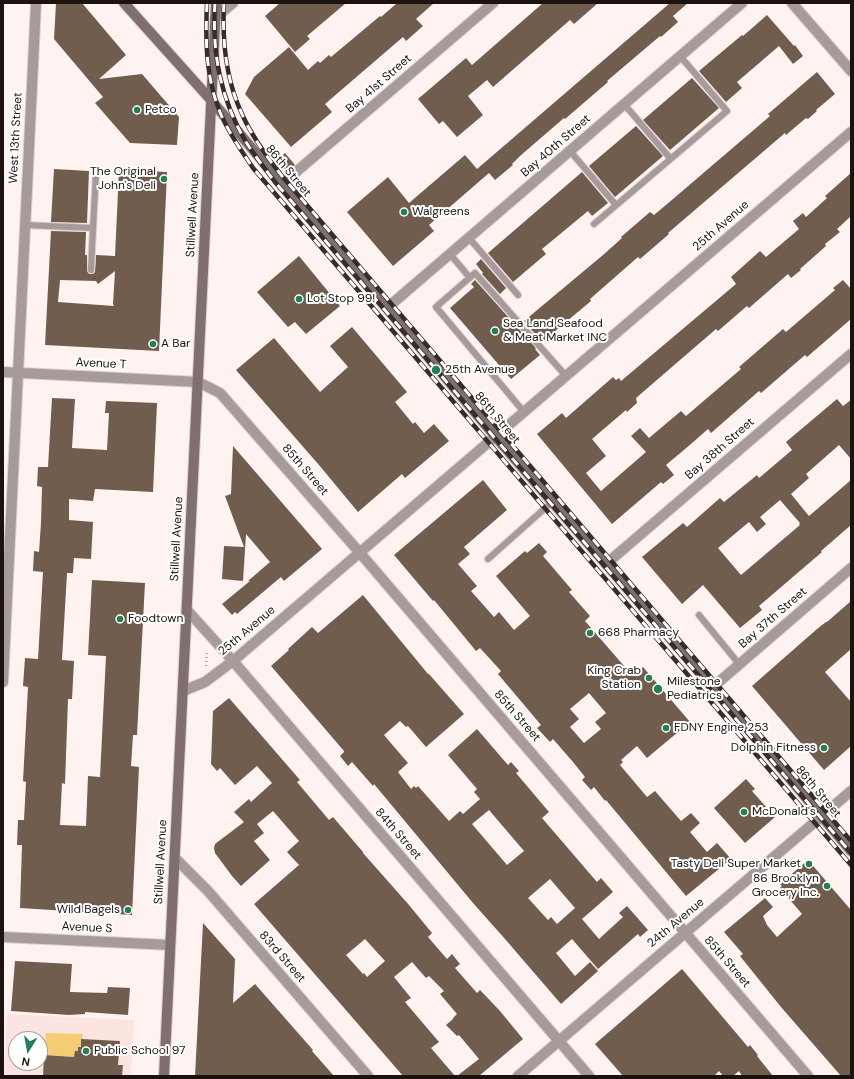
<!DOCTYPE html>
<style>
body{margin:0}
#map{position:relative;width:854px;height:1079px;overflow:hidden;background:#fef3f0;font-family:"DM Sans",sans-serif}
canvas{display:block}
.frame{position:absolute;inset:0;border:4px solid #1c1310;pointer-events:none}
.north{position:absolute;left:8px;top:1031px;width:40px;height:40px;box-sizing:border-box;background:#fff;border:1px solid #a4a19f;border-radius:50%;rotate:191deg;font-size:11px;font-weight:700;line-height:16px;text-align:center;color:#1c1310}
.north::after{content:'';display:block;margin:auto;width:14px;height:18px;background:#227f56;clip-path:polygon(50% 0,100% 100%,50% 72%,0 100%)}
</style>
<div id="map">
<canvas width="854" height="1079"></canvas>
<div class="frame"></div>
<div class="north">N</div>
</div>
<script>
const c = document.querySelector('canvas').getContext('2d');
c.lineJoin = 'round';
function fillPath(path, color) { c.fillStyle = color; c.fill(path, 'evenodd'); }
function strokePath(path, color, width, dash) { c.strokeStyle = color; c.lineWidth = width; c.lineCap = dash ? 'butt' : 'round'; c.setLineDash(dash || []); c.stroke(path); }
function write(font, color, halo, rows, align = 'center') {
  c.font = font + ' "DM Sans",sans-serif'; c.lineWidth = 4; c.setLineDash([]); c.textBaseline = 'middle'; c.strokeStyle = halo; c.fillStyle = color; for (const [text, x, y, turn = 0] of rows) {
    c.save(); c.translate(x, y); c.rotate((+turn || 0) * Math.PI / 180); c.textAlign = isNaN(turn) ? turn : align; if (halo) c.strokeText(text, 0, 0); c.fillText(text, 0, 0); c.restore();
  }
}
const built = new Path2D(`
 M7,1014L134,1020L131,1076H4ZM16,1039H40V1063H16Z`);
const green = new Path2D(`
 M46,1033L83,1034L81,1047L74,1057L44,1055Z`);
const building = new Path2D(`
 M56,3H82L126,55L99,79L142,74L179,117L177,145L130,143L95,103L103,97L54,39Z
 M280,3H346L307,36L310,39L295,52L265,16Z
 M397,3H434L416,19L423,26L406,41L403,37L325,104L332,112L291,147L245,94L254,77L289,47L308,70L318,61L320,63L329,55L331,57L380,16L381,17Z
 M543,3H598L574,24L570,20L493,87L487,80L468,96L483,115L457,137L443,121L439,124L418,99L466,58L472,65Z
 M670,3H688L673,16L678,22L661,37L660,36L607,81L608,82L565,119L564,118L520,156L512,164L513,165L495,180L489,173L429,225L434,231L393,266L347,212L388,177L409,203L465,155L477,169Z
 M767,15L794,46L795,45L803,56L793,64L779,46L737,82L742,88L726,102L699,71L742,35L743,36Z
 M817,72L835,94L816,110L817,111L808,119L806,118L786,135L785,133L668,233L669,234L640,259L638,257L590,299L591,301L542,342L524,321L603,255L622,238L621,237L650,212L654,215L673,199L770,116L768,114Z
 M692,78L719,108L670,150L643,120Z
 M636,126L663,156L615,197L589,166Z
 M285,153L295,165L287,172L277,160Z
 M54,169L89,171L87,223L51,222Z
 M119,170L167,172L159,351L45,345L51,231L86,232L85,255H87V270L89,274H93L95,272L96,255L115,256ZM115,271L113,304L114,306L58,302L60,280L96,281L98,284Z
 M582,172L608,203L592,216L588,211L542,249L546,254L513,282L488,253Z
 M851,173V216L837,229L840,232L825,244L826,246L800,269L801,270L791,278L788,274L749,308L747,306L718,331L716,329L636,398L637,403L627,412L626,410L592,439L606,456L586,473L601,491L646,452L631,436L640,428L649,438L681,411L686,416L741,369L739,367L783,329L786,332L835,290L833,288L843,280L851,289V319L807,357L805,355L761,393L759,391L711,433L708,429L691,444L666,465L674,475L663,484L661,482L612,524L537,434L562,413L566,418L613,377L616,380L619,378L621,381L736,284L731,277L760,251L766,257L799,229L793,221L803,213L806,217L827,198L825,196Z
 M299,256L340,306L306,334L295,322L288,327L257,292Z
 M481,259L506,288L500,294L482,274L483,273L476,264Z
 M475,280L536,348L535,349L540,355L511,379L450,308L474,287L471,284Z
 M352,327L407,392L395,402L413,424L415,422L424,433L434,424L449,441L405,478L402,474L358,512L319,465L236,370L274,338L320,392L348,367L330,346Z
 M52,398L75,399L72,448L107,450L109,413H105L106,401L157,403L153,492L95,489L93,501L69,499V520L93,522L91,559L74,558L73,573H67L62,660L74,661L72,699H68L65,784L62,783L60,825L86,826L88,776L100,777L106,656L88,655L92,580L145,583L137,735H133L131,766L139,767L132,915L20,908L22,845H17L18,820H24L26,782L23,781L28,687L23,686L25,658L38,659L43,572L33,571L34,551L39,552L41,523L42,487L37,486L38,467H48Z
 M837,399L843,406L851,400V459L839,445L806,474L809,478L791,494L809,516L851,480V525L821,551L822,552L759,606L762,610L740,628L703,585L682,604L642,557L683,523L687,527L720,498L724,502L757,475L759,478L792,450L786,442ZM780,500L800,523L799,524L800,525L741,575L718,548L749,522L757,532L766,524L760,517Z
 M233,446L322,549L284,581L281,577L237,614L235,612L232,615L222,604L250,581H248L270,562L246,534L243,581L222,579L224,546L244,547L225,496L231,494Z
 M483,480L507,510L464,547L470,554L458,564L477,586L471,591L494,617L499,612L514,630L530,616L496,576L525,551L527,553L539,543L547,552L543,556L572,590L569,592L590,616L585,621L631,674L632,673L634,675L643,667L690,722L647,758L637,746L621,760L623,762L620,765L647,797L655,791L681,821L691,813L700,823L690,832L707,852L717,843L731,859L686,896L606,800L605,801L594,787L591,790L582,780L585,777L573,762L553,739L550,742L537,728L541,725L498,674L501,671L480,648L476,651L434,600L433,601L394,555ZM589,693L606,713L595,722L601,729L584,743L570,727L579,719L570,709Z
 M363,595L428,674H429L464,714L426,747L408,726L406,727L400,721L384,735L408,763L398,772L411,789L414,786L416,788L418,786L449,821L460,811L463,814L480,799L474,792L477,789L448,755L477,729L508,765L511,762L519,771L516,773L549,812L542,818L597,882L601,878L613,892L582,919L599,939L623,917L619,913L627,906L648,930L640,937L638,934L598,969L572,939L556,953L575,976L590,962L598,971L561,1004L505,939L473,903L374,784L373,786L352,762L348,766L340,756L344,752V751L271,666L289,650L288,649L312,627L318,633ZM489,810L524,851L507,865L472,824ZM550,879L575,908L557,924L551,917L548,920L528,898Z
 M851,601V649L825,672L851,702V746L824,770L752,686L817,629L826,622H827Z
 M229,698L300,780L297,782L329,820L333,817L363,852V853L409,905L432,933L428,937L447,959L452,954L460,964L455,968L477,993L480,990L500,1011L523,1039L479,1076H457L479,1059L459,1035L457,1036L446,1025L453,1019V1018L457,1014L440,994L444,991L429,976L426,978L412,962L394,977L411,998L405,1002L439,1042L431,1048L455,1076H403L254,904L299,865L287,852L299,841L273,811L257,824L264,833L254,841L270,860L241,886L232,876L215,853L214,848L215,844L244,822L234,812L249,799L251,802L272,783L257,766L235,785L220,768L217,771L211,764L213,711ZM365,939L385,961L367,977L364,973L363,974L346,955Z
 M746,779L755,789L752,791L775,817L745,843L714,808Z
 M808,860L851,910V1076H841L781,1007L740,956L743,954L724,932L765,898L773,907L763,916L767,925L777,937L802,914L780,888L782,886L780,884Z
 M203,923L235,959L233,1003L255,984L313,1050L312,1051L334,1076H195Z
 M15,961L72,964L70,992L107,993L108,987L130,988L128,1015L85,1012V1014L69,1015L11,1011Z
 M682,969L748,1047L750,1045L758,1055L757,1056L773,1076H742L739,1071L733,1076H723L719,1071L714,1076H623L595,1044Z
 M81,1039L120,1041L118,1065H123L122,1076H43L44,1055L74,1057L75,1051H78V1047H81Z`);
const path = new Path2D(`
 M206,666L207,650`);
const service = new Path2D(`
 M624,104L670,158
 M570,151L616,205
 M594,224L727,111L680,56
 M25,225L93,228L91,270
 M93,228L96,173
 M469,238L518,295
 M450,254L470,278
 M524,412L436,307L475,273L566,376
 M488,559L552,502
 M699,615L739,664`);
const minor = new Path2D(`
 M215,18L233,3
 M282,184L493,3
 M387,308L742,3
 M3,372L198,382L220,393L360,553L808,1076
 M606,564L851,354
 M187,610L233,661L589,1076
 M233,661L851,132
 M3,682L36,3
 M713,687L851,568
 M175,858L208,891L368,1076
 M3,937L170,945
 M518,1076L851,791`);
const tertiary = new Path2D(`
 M792,3L851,71
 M183,691L205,682L233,661`);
const secondary = new Path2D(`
 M124,3L211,100L495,436L713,687L851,851
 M164,1076L216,3`);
const rail = new Path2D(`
 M207,3C205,44 206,86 225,123C233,139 243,153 253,168L851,865
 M215,3C212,53 220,98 246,142C255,156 265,169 275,182L851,853
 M224,3C222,41 226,80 242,114C252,137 267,157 282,176L851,841`);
const markers = [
 [137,110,4,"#227f56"],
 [164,179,4,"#227f56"],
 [404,212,4,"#227f56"],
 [299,299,4,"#227f56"],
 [495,331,4,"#227f56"],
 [153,344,4,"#227f56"],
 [436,370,5,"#227f56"],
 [120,619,4,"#227f56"],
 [590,633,4,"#227f56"],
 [649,678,4,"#227f56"],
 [658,689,5,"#227f56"],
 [666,728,4,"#227f56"],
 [824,748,4,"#227f56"],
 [744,812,4,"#227f56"],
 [809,864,4,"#227f56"],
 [827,886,4,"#227f56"],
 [128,910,4,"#227f56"],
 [86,1051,4,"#227f56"]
];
const streetNames = [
 ["Bay 41st Street",379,84,-41],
 ["West 13th Street",16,138,-87],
 ["Bay 40th Street",556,146,-41],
 ["86th Street",288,171,50],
 ["Stillwell Avenue",193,215,-87],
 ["25th Avenue",721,226,-41],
 ["Avenue T",101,364,3],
 ["86th Street",497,418,50],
 ["Bay 38th Street",720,449,-41],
 ["85th Street",305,470,49],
 ["Stillwell Avenue",177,539,-87],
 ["Bay 37th Street",773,618,-41],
 ["25th Avenue",247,631,-40],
 ["85th Street",517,716,49],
 ["86th Street",818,792,50],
 ["84th Street",398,834,49],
 ["Stillwell Avenue",161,862,-87],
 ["24th Avenue",676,923,-40],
 ["Avenue S",87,928,3],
 ["83rd Street",282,957,49],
 ["85th Street",727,962,49]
];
const poiNames = [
 ["Petco",145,110],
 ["The Original",156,172,"right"],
 ["John's Deli",156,186,"right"],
 ["Walgreens",412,212],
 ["Lot Stop 99!",307,299],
 ["Sea Land Seafood",503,324],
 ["& Meat Market INC",503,338],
 ["A Bar",161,344],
 ["25th Avenue",445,370],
 ["Foodtown",128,619],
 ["668 Pharmacy",598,633],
 ["King Crab",641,671,"right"],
 ["Station",641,685,"right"],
 ["Milestone",667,682],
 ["Pediatrics",667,696],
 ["FDNY Engine 253",674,728],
 ["Dolphin Fitness",816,748,"right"],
 ["McDonald's",752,812],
 ["Tasty Deli Super Market",801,864,"right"],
 ["86 Brooklyn",819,879,"right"],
 ["Grocery Inc.",819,893,"right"],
 ["Wild Bagels",120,910,"right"],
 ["Public School 97",94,1051]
];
fillPath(built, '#fce5e0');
fillPath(green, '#f5cb73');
fillPath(building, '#705d4e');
strokePath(service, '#dacfcc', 8);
strokePath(minor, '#dacfcc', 12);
strokePath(tertiary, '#dacfcc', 12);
strokePath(secondary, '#dacfcc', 12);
strokePath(path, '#ada29f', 2.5, [1, 3]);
strokePath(service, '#a69a9b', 6);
strokePath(minor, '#a69a9b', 10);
strokePath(tertiary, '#a69a9b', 10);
strokePath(secondary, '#806e70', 10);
strokePath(rail, '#362d2a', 4.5);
strokePath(rail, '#fff', 3, [9]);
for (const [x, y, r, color] of markers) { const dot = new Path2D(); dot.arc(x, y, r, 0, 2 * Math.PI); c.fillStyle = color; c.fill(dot); strokePath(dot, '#fff', 1.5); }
write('12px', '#1c1310', '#fff', streetNames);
write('12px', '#1c1310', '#fff', poiNames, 'left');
</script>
